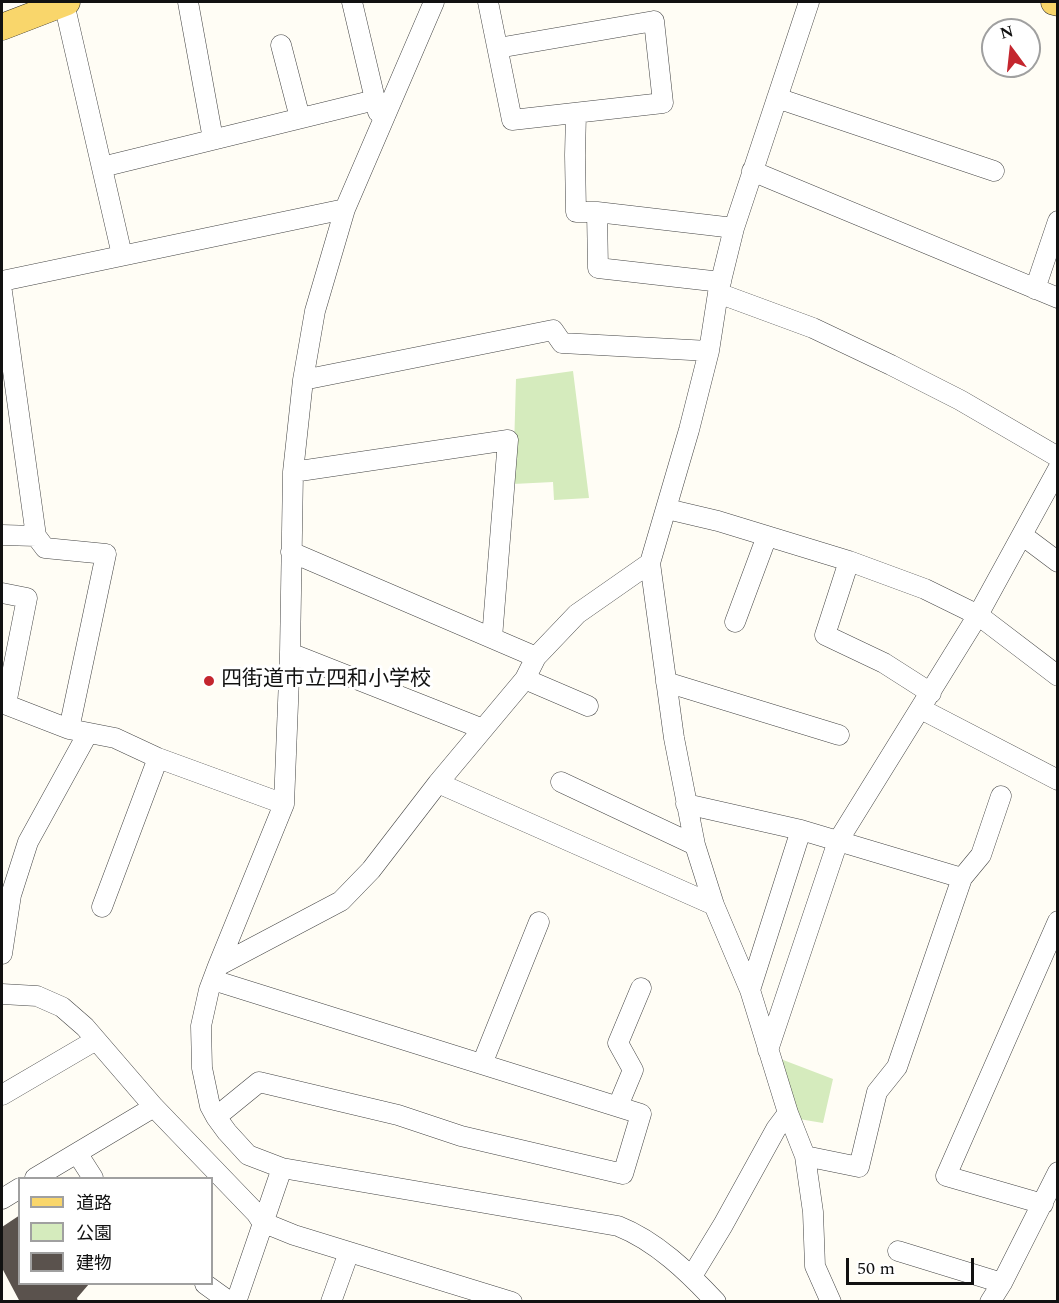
<!DOCTYPE html>
<meta charset="utf-8">
<style>
body{margin:0}
#map{position:relative;width:1059px;height:1303px;overflow:hidden;background:#fffdf5;font-family:Spectral,"Noto Sans JP",serif}
canvas{display:block}
.frame{position:absolute;inset:0;border:3px solid #111;pointer-events:none}
.legend{position:absolute;left:18px;top:1177px;width:195px;height:108px;box-sizing:border-box;background:#fff;border:2px solid #a0a0a0;margin:0;padding:8px 10px;list-style:none;font-size:18px;color:#111}
.legend li{display:flex;align-items:center;gap:12px;height:30px}
.legend b{width:30px;border:2px solid #a0a0a0}
.north{position:absolute;left:981px;top:18px;width:60px;height:60px;box-sizing:border-box;background:#fff;border:2px solid #a0a0a0;border-radius:50%;rotate:345deg;font-size:16px;font-weight:700;line-height:24px;text-align:center;color:#111}
.north::after{content:'';display:block;margin:auto;width:21px;height:27px;background:#c4262e;clip-path:polygon(50% 0,100% 100%,50% 72%,0 100%)}
.scale{position:absolute;left:846px;top:1258px;width:128px;height:27px;box-sizing:border-box;border:3px solid #111;border-top:0;padding-left:8px;font-size:18px;line-height:21px;white-space:nowrap;color:#111;-webkit-text-stroke:4px #fff;paint-order:stroke}
</style>
<div id="map">
<canvas width="1059" height="1303"></canvas>
<div class="frame"></div>
<ul class="legend">
<li><b style="height:8px;background:#f9d66b"></b>道路</li>
<li><b style="height:16px;background:#d5ebbd"></b>公園</li>
<li><b style="height:16px;background:#5a524d"></b>建物</li>
</ul>
<div class="north">N</div>
<div class="scale">50 m</div>
</div>
<script>
const c = document.querySelector('canvas').getContext('2d');
c.lineJoin = 'round';
function fillPath(path, color) { c.fillStyle = color; c.fill(path, 'evenodd'); }
function strokePath(path, color, width, dash) { c.strokeStyle = color; c.lineWidth = width; c.lineCap = dash ? 'butt' : 'round'; c.setLineDash(dash || []); c.stroke(path); }
function write(font, color, halo, rows, align = 'center') {
  c.font = font + ' Spectral,"Noto Sans JP",serif'; c.lineWidth = 6; c.setLineDash([]); c.textBaseline = 'middle'; c.strokeStyle = halo; c.fillStyle = color; for (const [text, x, y, turn = 0] of rows) {
    c.save(); c.translate(x, y); c.rotate((+turn || 0) * Math.PI / 180); c.textAlign = isNaN(turn) ? turn : align; if (halo) c.strokeText(text, 0, 0); c.fillText(text, 0, 0); c.restore();
  }
}
const green = new Path2D(`
 M573,371L589,498L554,500L553,482L513,484L516,379Z
 M778,1058L833,1079L823,1123L799,1119Z`);
const building = new Path2D(`
 M20,1215V1284H89L77,1298L78,1302H20L2,1268V1227Z`);
const minor = new Path2D(`
 M188,2L213,139
 M352,2L378,112
 M434,2L345,209L315,311L303,380L293,472L290,653L284,804L218,966L209,990L201,1026L202,1068L210,1106L216,1117L227,1132L248,1155L282,1168L618,1226C656,1241 688,1272 716,1302
 M488,2L512,120L663,103L654,21L498,48
 M809,2L734,228L718,293L709,351L689,430L650,563L674,738L695,845L714,905L750,990L788,1113L805,1156L859,1167L877,1092L897,1067L962,878L981,855L1001,796
 M64,3L122,255
 M281,45L300,118
 M777,98L994,171
 M576,113L575,155L576,212H597L734,228
 M102,167L375,100
 M752,171L1058,298
 M597,212L598,268L721,282
 M2,281L345,209
 M1035,289L1058,221
 M2,292L36,536L45,548L106,554L69,729
 M718,293L813,328L891,365L960,400L1058,457
 M303,380L553,330L562,343L709,351
 M293,472L508,440L492,638
 M667,509L718,521L849,561L925,589L978,615L1058,676
 M2,535L36,536
 M1022,535L1058,562
 M291,552L536,657
 M849,561L825,635L884,663L931,693
 M2,593L27,598L6,704
 M735,622L767,536
 M290,653L483,729
 M525,679L588,706
 M666,682L839,735
 M2,703L69,729L115,738L158,758L284,804
 M921,709L1058,780
 M561,782L695,845
 M438,783L714,905
 M686,804L801,830L962,878
 M102,907L158,758
 M2,954L11,895L28,842L88,733
 M218,966L341,901L371,870L438,783L525,679L536,657L577,614L650,563
 M213,980L641,1114L623,1174L461,1136L398,1115L259,1082L216,1117
 M750,990L801,830
 M2,994L37,996L62,1007L85,1027L154,1107L256,1213L262,1222L294,1235L512,1302
 M768,1050L838,841L978,615L1058,469
 M482,1064L539,922
 M2,1095L96,1040
 M618,1106L633,1070L618,1043L641,988
 M77,1153L93,1178
 M805,1156L813,1212L815,1266L831,1302
 M35,1178L154,1107
 M2,1199L20,1188
 M1043,1204L946,1176L1058,921
 M898,1251L1002,1283
 M692,1276L723,1225L776,1129L788,1113
 M205,1284L230,1302
 M236,1302L282,1168
 M331,1302L349,1252
 M990,1302L1002,1283L1058,1172`);
const major = new Path2D(`
 M1054,2L1058,3
 M2,27L67,2`);
const markers = [
 [209,681,6,"#c4262e"]
];
const poiNames = [
 ["四街道市立四和小学校",221,681]
];
fillPath(green, '#d5ebbd');
fillPath(building, '#5a524d');
strokePath(minor, '#444', 21);
strokePath(major, '#222', 27);
strokePath(minor, '#fff', 20);
strokePath(major, '#f9d66b', 26);
for (const [x, y, r, color] of markers) { const dot = new Path2D(); dot.arc(x, y, r, 0, 2 * Math.PI); c.fillStyle = color; c.fill(dot); strokePath(dot, '#fff', 2); }
write('21px', '#111', '#fff', poiNames, 'left');
</script>
